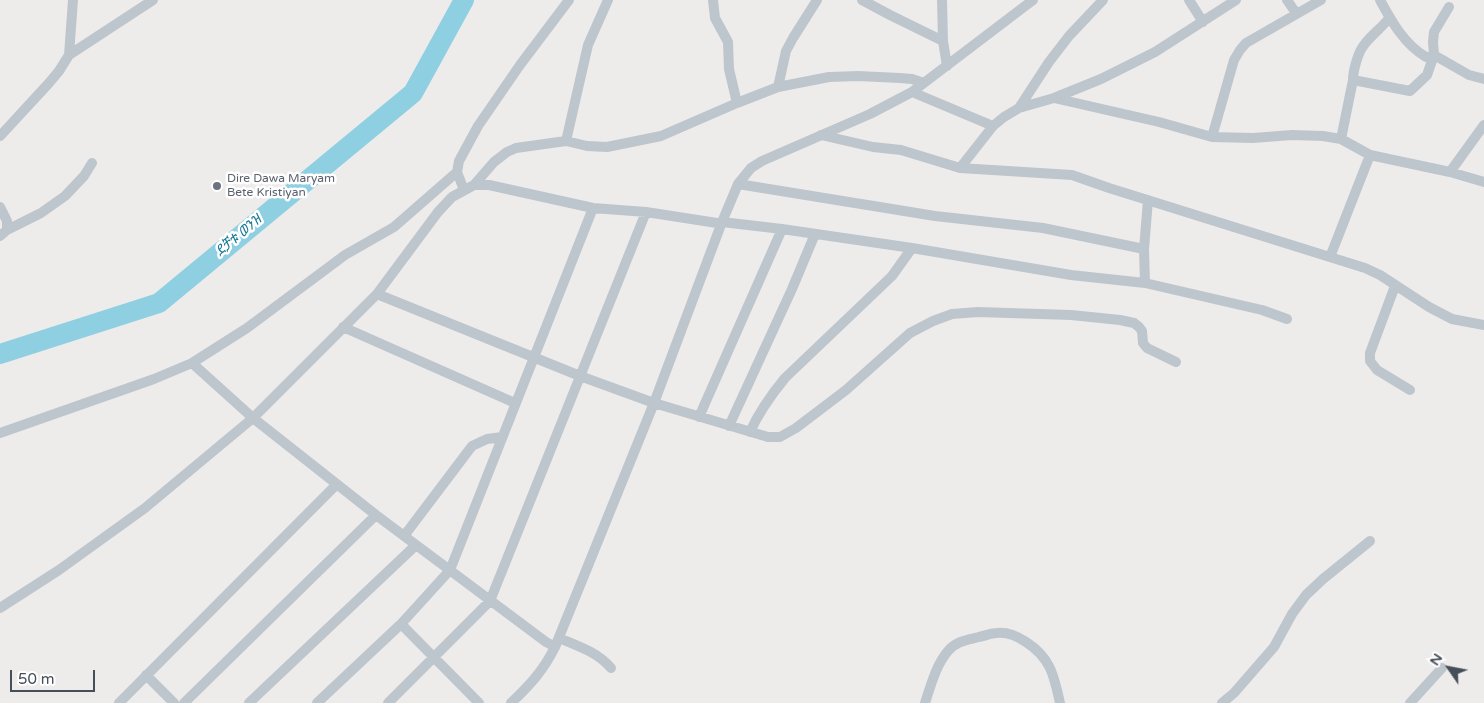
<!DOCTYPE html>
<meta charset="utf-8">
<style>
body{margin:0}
#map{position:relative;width:1484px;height:703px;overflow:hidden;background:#eeeceb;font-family:"Varela Round",sans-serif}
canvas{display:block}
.north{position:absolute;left:1424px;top:643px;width:50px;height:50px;-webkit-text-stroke:4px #fff;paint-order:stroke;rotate:303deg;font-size:14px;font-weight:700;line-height:20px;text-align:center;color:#464e57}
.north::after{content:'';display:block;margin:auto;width:18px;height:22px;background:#464e57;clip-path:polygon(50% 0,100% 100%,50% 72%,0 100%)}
.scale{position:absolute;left:10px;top:670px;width:85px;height:22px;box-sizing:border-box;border:2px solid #464e57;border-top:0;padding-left:6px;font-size:15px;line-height:18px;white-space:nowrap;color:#464e57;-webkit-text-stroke:4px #fff;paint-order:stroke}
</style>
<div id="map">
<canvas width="1484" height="703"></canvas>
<div class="north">N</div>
<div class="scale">50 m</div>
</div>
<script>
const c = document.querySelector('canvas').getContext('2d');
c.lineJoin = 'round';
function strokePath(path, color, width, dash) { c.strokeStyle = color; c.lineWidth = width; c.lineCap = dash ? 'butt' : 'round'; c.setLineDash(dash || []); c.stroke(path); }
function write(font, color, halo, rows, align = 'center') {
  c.font = font + ' "Varela Round","Noto Sans Ethiopic",sans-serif'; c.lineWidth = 5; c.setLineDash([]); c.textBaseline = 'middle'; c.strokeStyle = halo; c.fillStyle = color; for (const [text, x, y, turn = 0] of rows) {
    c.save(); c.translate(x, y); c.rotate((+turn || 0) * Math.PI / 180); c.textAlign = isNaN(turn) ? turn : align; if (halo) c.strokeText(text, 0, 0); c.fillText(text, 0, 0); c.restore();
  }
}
const river = new Path2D(`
 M0,354L159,303L413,93L464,0`);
const minor = new Path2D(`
 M713,0L715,18L728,42L729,69L737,103
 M862,0L890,15L943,41
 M942,0L943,41L947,66
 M1189,0L1203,22
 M1287,0L1296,13
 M1380,0C1392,22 1404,44 1426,57L1434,55L1469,75L1484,79
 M69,55L153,0
 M1353,80L1410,91L1427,75L1434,55L1433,42L1434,32L1449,7
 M778,87L786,51L793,38L817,0
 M912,92L993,126
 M1054,98L1159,122L1212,137L1253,138L1292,135L1323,136L1341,139L1370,155L1450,172L1484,182
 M1019,108L1049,62L1069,36L1103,0
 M821,135L873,147L901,150L960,168L1072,175L1109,188L1365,268L1380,275L1429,307L1452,319L1484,325
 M0,136L49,83L59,71L69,55L73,0
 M1212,137L1234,60L1240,50L1246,43L1321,0
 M1341,139L1353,80C1353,71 1358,52 1364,45C1371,35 1382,28 1389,18
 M566,141L588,45L608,0
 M960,168L993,126L1004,117L1019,108L1054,98L1101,79L1155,52L1236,0
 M1450,172L1484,125
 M738,184L935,216L1043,228L1144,249
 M474,185L494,162L507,152L516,148L566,141L587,146L607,147L661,136L737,103L778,87L829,77L858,76L900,78L912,79L924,83
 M464,190L457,172L459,161L478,126L520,65L569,0
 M0,207L7,221V230
 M0,236L7,230L41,213L65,196L84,176L92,163
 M1330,257L1370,155
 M1145,283L1144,249L1148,200
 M1395,286L1370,353V361L1377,370L1410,390
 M377,294L580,376L654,403L768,437H780L796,428L846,390L910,333L933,321L952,314L978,312L1071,315L1120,320L1134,323L1139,327L1142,331L1143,343L1147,348L1176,362
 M343,327L515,403
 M192,363L253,418L376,515L546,642L555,647
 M699,417L782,229
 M729,426L792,289L815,234
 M750,432C759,412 771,395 785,378L892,276L912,248
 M0,433L154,379L192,363L247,328L345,255L394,227L457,172
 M404,536L472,446L487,439L502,437
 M0,608L59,570L145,508L253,418L377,294L438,212L452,197L474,185H489L593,208L646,212L717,223L722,222L782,229L912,248L1071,275L1145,283L1262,310L1287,319
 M401,624L479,703
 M559,638C578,646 597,652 611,668
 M146,675L174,703
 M119,703L337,484
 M184,703L376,515
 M249,703L416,545
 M317,703L401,624L450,570L593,208
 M388,703L490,601L646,212
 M511,703C530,685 543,671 555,647L654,403L722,222L738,184L751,168L762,161L870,114L912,92L1033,0
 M925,703C931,685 936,665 948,651C956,641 967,640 979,637C985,636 991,633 997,633C1008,632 1017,636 1026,642C1051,658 1054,676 1060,703
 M1222,703L1234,693L1274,647L1292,614L1306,595L1323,579L1370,541
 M1410,703L1442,668`);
const markers = [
 [217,186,5,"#6b7280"]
];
const worshipNames = [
 ["Dire Dawa Maryam",227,179],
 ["Bete Kristiyan",227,193]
];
const waterNames = [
 ["ደቻቱ ወንዝ",239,236,-40]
];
strokePath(river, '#8ecfe2', 20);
strokePath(minor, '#bec6cd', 10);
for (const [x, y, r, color] of markers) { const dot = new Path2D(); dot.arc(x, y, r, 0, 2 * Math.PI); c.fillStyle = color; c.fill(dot); strokePath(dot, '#fff', 2); }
write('12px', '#5b616d', '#fff', worshipNames, 'left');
write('italic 14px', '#1a7a96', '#fff', waterNames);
</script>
